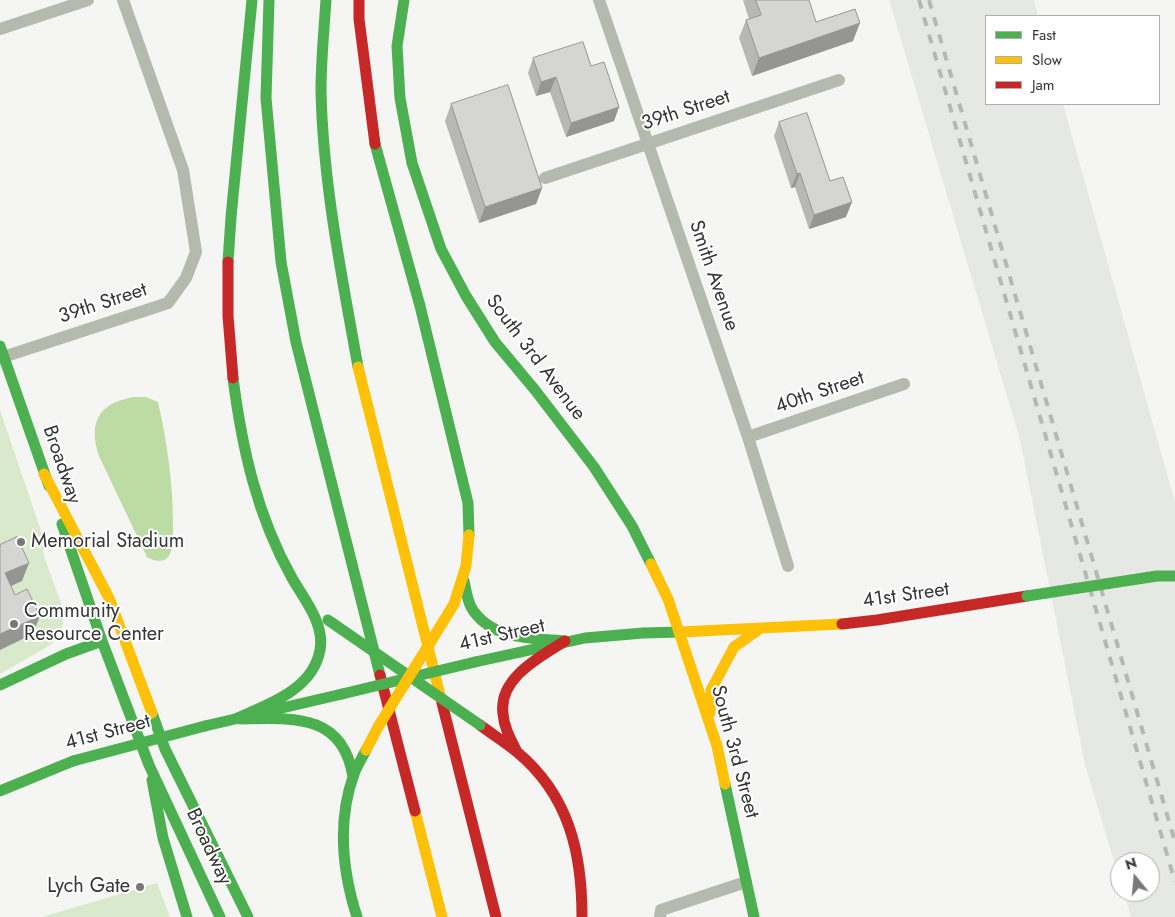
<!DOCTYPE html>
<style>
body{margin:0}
#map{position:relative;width:1175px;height:917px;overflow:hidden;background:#f5f6f4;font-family:Jost,sans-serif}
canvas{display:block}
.legend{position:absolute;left:985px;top:15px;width:175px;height:90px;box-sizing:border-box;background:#fff;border:1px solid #aeaeae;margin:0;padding:6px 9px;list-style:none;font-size:15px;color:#343534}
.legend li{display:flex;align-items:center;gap:10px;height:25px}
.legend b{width:25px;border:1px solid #aeaeae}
.north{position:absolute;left:1110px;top:852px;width:50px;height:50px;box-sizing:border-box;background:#fff;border:1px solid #aeaeae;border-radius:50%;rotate:343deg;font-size:14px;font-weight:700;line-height:20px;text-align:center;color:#343534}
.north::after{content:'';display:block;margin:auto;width:18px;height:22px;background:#787977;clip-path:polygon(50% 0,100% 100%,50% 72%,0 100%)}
</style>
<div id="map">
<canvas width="1175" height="917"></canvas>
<ul class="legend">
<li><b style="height:6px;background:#4caf50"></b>Fast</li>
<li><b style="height:6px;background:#ffc107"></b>Slow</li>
<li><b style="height:6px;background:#c62828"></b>Jam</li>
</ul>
<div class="north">N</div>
</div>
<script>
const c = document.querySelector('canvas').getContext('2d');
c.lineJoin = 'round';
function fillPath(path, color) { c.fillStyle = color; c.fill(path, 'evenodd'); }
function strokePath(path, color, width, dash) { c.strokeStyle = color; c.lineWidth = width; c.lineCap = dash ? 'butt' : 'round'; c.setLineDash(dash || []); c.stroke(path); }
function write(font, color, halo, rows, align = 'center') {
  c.font = font + ' Jost,sans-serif'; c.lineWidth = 4; c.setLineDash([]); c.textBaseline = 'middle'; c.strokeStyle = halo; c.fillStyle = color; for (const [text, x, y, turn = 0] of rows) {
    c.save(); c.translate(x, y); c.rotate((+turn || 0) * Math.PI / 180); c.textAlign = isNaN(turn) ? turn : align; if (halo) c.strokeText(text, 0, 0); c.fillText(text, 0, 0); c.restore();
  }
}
const built = new Path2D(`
 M889,0H1034L1038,16H986V104H1063L1175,502V917H1131L1123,892H1150V862H1120V881L1085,765L1020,440Z`);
const green = new Path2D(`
 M0,410L40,528L44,556L62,606L63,616V625L52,644L0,674Z
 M157,883L170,917H42Z`);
const water = new Path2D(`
 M134,397H146L158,402C167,441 173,483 173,524C173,534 174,545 170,554C165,564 154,561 147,557L99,456C88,423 98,403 134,397Z`);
const street = new Path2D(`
 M599,0L748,437L788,566
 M0,29L88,0
 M545,178L839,80
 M0,358L168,303L186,278L196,252L183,170L123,0
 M748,437L904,384
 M660,917L661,910L746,882`);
const fast = new Path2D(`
 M269,0L266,98L281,262L296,342L380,675
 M326,0C324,30 321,61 321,91C323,184 342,277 358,367
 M404,0L397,46L400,98L412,163L441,249L466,296L495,342L535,390L594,467L632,526L651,564
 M375,144L420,306L468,503L469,535
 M228,262L231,217L252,0
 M0,346L49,486
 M233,378C242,448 257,516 292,578C304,599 325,624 320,650C313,690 267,705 235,719
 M62,524L102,641L149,765L220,917
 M464,581C466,590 467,599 471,607C490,640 532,638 565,641
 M475,662L585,638L643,633L680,632
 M0,685L66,654L102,641
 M152,713L165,749L248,917
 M241,719C293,718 343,713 353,777
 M205,726L342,694
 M152,780L163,838L187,917
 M725,784L754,917
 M0,791L73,761
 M357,917C342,870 337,821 354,774C357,766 362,758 366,750`);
const slow = new Path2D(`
 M358,367L442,703
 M44,474L109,598L152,713
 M651,564L668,599L717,746L725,784
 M454,604L466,566L469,535
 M680,632L842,624
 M710,713L711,690L734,647L758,630
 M415,811L442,917`);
const jam = new Path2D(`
 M359,0V19L375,144
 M228,262V316L233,378
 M842,624L877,620L1027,596
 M380,675L415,811
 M442,703L496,917
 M480,725C492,734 505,742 517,752C569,795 582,853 582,917
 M516,750C510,738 504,727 503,714C498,678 540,657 565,641`);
const rail = new Path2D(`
 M919,0L1175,882
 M929,0L1175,842`);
const fastBridge = new Path2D(`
 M1027,596L1157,576H1175
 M328,620L480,725
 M342,694L475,662
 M73,761L205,726`);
const slowBridge = new Path2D(`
 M366,750L378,727L454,604`);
const wall = new Path2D(`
 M743,0H809L816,22L853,41L752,76L739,38L746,20L749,19Z
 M533,58L591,66L619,107L614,121L566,137L550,92L536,96L528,73Z
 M451,104L542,188L536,204L479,223L445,121Z
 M779,122L846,217L809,229L795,187L791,188L774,136Z`);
const shadedWall = new Path2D(`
 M860,23L853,41L752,76L759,58Z
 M556,77L550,92L536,96L541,82Z
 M619,107L614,121L566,137L571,123Z
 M800,173L795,187L791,188L797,174Z
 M542,188L536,204L479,223L485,207Z
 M852,202L846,217L809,229L814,215Z
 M29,563L22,581L0,591L5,573Z
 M40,616L33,634L0,650V634Z`);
const building = new Path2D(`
 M756,0H809L816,22L855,9L860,23L759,58L746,20L761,15Z
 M583,42L591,66L604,62L619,107L571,123L556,77L541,82L533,58Z
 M508,85L542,188L485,207L451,104Z
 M807,113L830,181L843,177L852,202L814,215L800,173L797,174L779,122Z
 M17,537L29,563L5,573L15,595L27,589L40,616L0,634V545Z`);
const markers = [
 [21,542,5,"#787977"],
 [14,624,5,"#787977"],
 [140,887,5,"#787977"]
];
const streetNames = [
 ["39th Street",686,111,-18],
 ["Smith Avenue",713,276,71],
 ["39th Street",103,304,-18],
 ["South 3rd Avenue",535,358,53],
 ["40th Street",820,393,-19],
 ["Broadway",61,465,71],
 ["41st Street",906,596,-8],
 ["41st Street",502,636,-13],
 ["41st Street",108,733,-15],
 ["South 3rd Street",734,752,75],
 ["Broadway",208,847,65]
];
const poiNames = [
 ["Memorial Stadium",31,542],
 ["Community",24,612],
 ["Resource Center",24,635],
 ["Lych Gate",130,887,"right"]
];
fillPath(built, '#e6e9e3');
fillPath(green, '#d9eacc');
fillPath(water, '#bddba4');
strokePath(street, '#b4baae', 12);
strokePath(fast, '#4caf50', 11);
strokePath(slow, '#ffc107', 11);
strokePath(jam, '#c62828', 11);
strokePath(rail, '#b4b9b2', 4, [9, 9]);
strokePath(fastBridge, '#4caf50', 11);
strokePath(slowBridge, '#ffc107', 11);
fillPath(wall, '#b7b8b6');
fillPath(shadedWall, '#959694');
fillPath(building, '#d5d6d4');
strokePath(building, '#959694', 1);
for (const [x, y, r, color] of markers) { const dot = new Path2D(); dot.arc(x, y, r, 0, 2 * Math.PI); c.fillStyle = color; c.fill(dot); strokePath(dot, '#fff', 2); }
write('20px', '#343534', '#fff', streetNames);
write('20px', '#343534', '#fff', poiNames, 'left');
</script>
